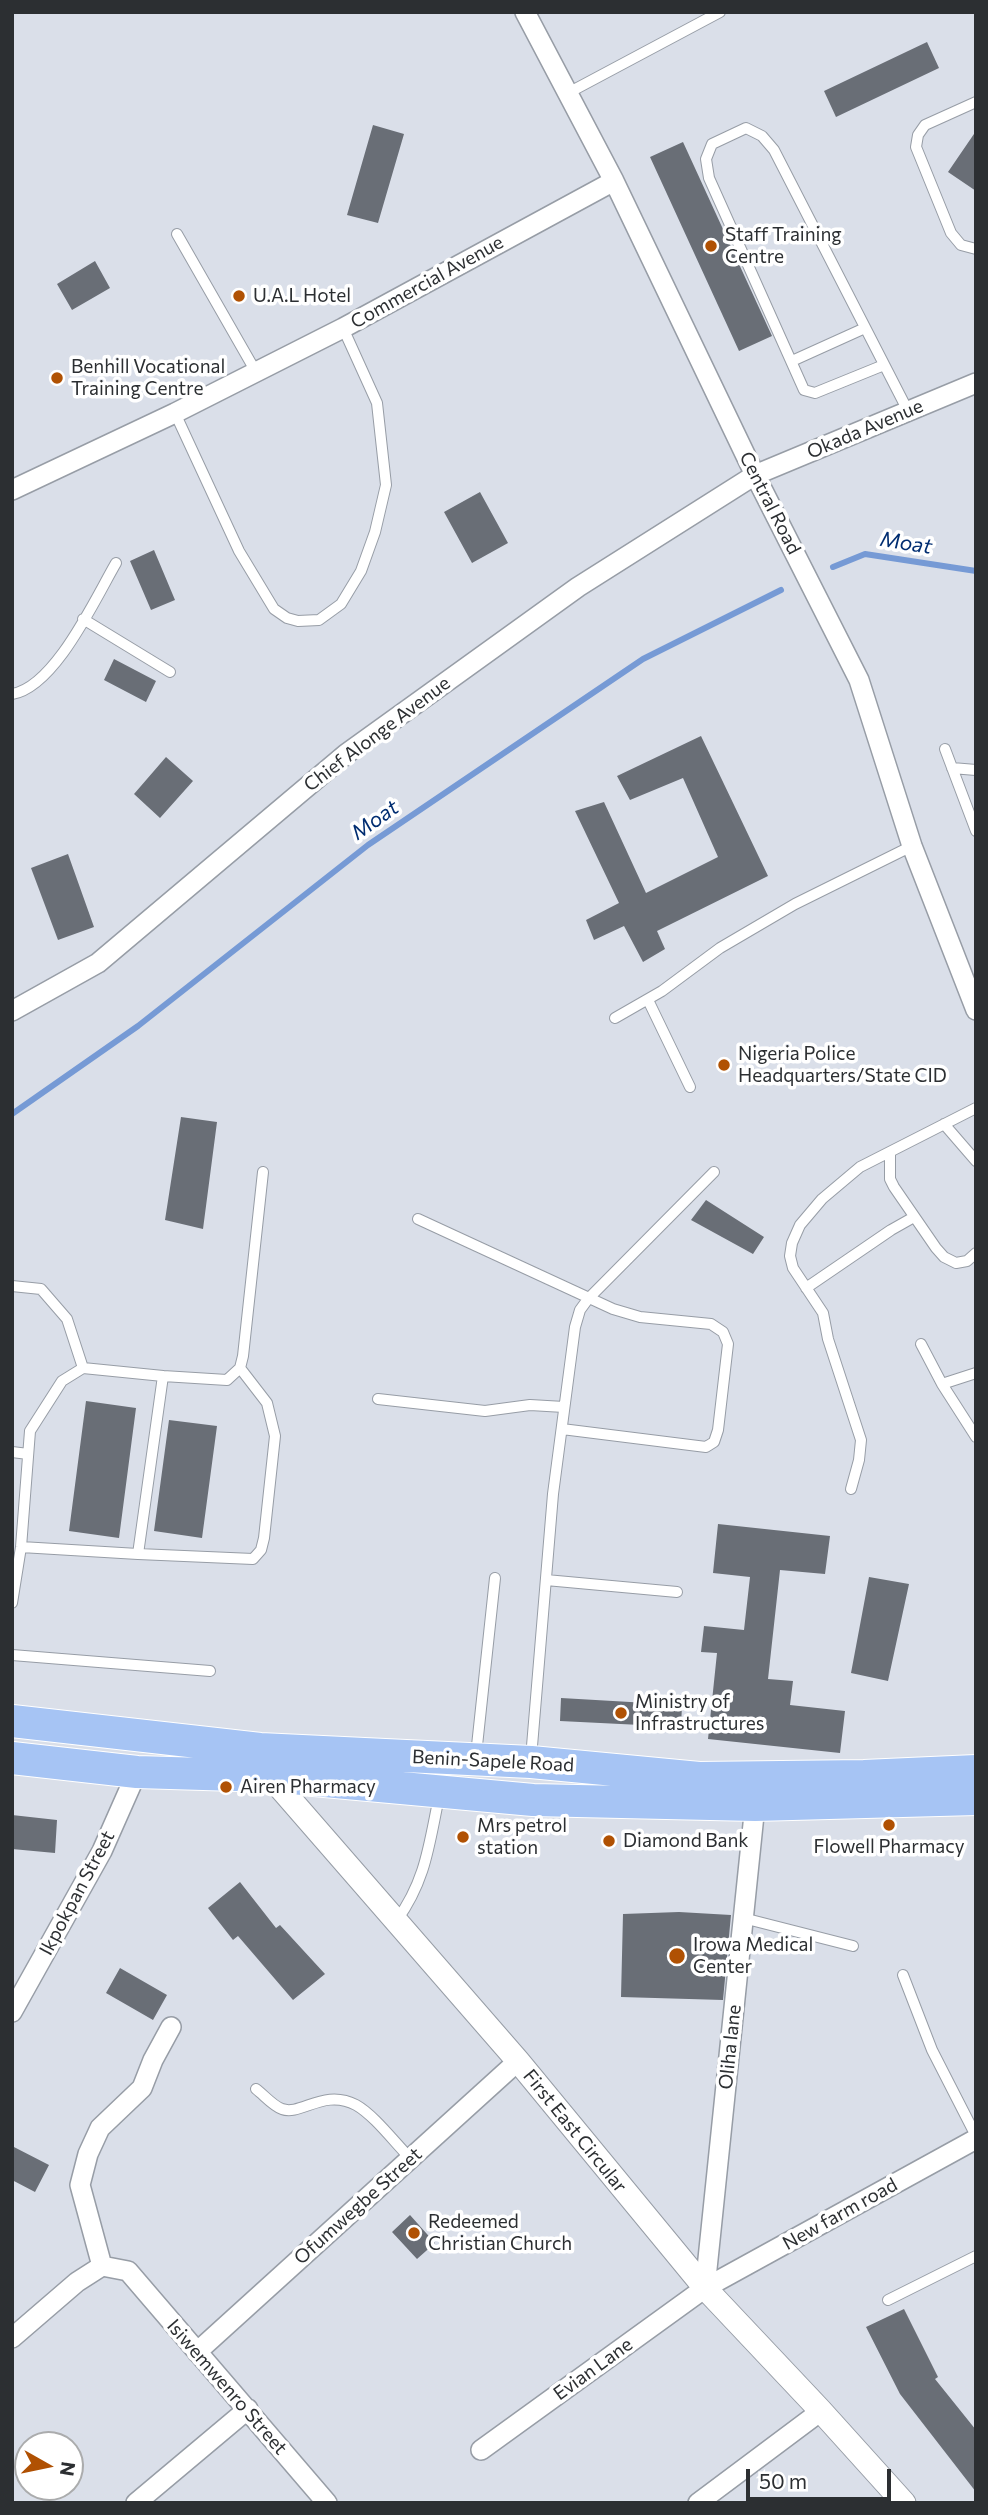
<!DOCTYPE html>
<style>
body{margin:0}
#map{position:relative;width:988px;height:2515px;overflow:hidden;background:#dadfe9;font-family:Commissioner,sans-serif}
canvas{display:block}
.frame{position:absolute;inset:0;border:14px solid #2c2f32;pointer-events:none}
.north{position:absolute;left:14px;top:2431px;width:70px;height:70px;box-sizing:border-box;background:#fff;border:2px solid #abacad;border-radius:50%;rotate:99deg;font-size:19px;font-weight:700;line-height:28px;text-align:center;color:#2c2f32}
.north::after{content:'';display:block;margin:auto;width:24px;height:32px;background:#b05103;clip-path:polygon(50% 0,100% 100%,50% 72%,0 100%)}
.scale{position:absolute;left:746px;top:2469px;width:145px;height:32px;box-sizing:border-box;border:4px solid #2c2f32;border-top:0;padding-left:9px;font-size:21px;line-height:24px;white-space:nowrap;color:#2c2f32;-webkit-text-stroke:5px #fff;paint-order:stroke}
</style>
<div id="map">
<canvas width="988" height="2515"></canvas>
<div class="frame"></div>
<div class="north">N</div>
<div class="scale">50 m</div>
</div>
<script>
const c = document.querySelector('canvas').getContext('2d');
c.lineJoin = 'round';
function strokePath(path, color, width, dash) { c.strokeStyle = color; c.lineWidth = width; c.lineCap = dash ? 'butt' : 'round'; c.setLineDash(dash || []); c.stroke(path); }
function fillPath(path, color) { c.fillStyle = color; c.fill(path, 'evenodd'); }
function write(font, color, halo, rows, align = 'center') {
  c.font = font + ' Commissioner,sans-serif'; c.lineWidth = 7; c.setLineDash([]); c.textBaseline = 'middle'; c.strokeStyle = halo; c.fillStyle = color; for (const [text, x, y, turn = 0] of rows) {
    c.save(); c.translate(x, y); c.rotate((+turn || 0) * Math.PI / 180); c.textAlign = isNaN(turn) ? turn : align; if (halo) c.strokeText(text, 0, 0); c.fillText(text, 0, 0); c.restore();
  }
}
const stream = new Path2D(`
 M833,567L865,554L976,571
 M12,1114L138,1026L368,845L643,659L781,590`);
const building = new Path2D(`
 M927,42L939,68L836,117L824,91Z
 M373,125L404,134L378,223L347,215Z
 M976,131V191L948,172Z
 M683,142L772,336L739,351L650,157Z
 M95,261L110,288L72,310L57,284Z
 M480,492L508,543L472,563L444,512Z
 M154,550L175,600L151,610L130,561Z
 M114,659L156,681L146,702L104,680Z
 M701,736L768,876L657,931L665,949L643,962L624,926L594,940L586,920L619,903L575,811L604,802L646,893L718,857L683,778L630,800L617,776Z
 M166,757L193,781L160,818L134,794Z
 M68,854L94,927L58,940L31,868Z
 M181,1117L217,1122L203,1229L165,1220Z
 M706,1200L764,1237L753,1254L691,1220Z
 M86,1401L136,1408L119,1538L69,1531Z
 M169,1420L217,1426L202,1538L154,1531Z
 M718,1524L830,1536L825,1574L780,1570L768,1679L793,1681L790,1705L845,1711L840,1753L708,1739L717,1653L701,1652L704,1626L744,1630L750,1577L713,1573Z
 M869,1577L909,1584L888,1681L851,1673Z
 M561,1698L682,1705L681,1727L560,1721Z
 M12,1815L57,1820L55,1853L12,1849Z
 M240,1882L276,1928L280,1925L325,1974L293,2000L238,1936L233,1940L208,1908Z
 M679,1912L731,1915L723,2000L621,1997L623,1914Z
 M120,1968L167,1995L153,2020L106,1993Z
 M12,2146L49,2165L35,2192L12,2180Z
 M410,2215L435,2243L417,2259L392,2232Z
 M904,2309L938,2377L935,2379L976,2430V2492L900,2394L866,2327Z`);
const service = new Path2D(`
 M568,93L720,12
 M976,102L925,125L918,135L916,147L951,233L961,245L976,249
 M177,234L256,372
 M792,361L865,328
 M884,365L815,393L804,390L709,178L706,159L712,144L746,128L762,136L774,150L908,411
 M175,413L239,551L274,609L287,618L298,621L319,620L341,604L361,571L375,532L386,485L377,403L343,328
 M83,619L170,672
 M12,694C55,687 95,599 116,563
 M945,749L976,831
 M952,768L976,770
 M648,1000L690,1087
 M615,1018L662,991L720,948L795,904L912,846
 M944,1124L976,1161
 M890,1152V1179L894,1187L936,1248L944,1257L956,1263L967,1261L976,1253
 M418,1219L613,1309L640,1317L711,1324L723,1332L728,1344L718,1430L714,1442L706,1447L562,1429
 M12,1286L41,1289L67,1319L83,1368
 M806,1288L891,1230L914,1217
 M921,1344L942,1384L976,1437
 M163,1376L138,1554L253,1559L261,1550L264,1538L275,1436L267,1403L240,1368
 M942,1384L976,1373
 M378,1399L485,1411L530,1405L564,1407
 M12,1452L28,1454
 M851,1489L859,1460L861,1440L828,1339L823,1313L793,1268L790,1256L792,1243L800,1225L822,1199L860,1167L976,1108
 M21,1547L138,1554
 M546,1580L677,1592
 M12,1603L21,1547L30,1431L62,1381L83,1368L163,1376L227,1380L240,1368L243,1356L263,1172
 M12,1655L210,1671
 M476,1755L495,1578
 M531,1758L553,1494L575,1327L580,1310L588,1299L714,1172
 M743,1918L853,1946
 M397,1920C426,1880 429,1844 439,1797
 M903,1975L932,2050L976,2136
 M256,2089C264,2095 273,2106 282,2109C301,2116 324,2088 356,2105C374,2115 395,2143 410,2158
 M888,2300L976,2256`);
const minor = new Path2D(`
 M525,12L614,181L755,475L859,680L912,846L976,1010
 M12,490L175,413L343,328L614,181
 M12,1011L98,963L346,754L578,587L755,475L976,383
 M12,2012L102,1851L137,1772
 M102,2266L80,2185L88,2154L100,2128L142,2088L153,2060L171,2027
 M705,2288L755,1805
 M12,2338L77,2282L102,2266L128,2271L327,2503
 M197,2352L518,2061
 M481,2450L705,2288L976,2139
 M136,2503L248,2409
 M698,2503L821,2411`);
const tertiary = new Path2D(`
 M267,1768L270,1776L518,2061L705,2288L821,2411L904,2503`);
const trunk = new Path2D(`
 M12,1721L260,1749L531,1762L699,1778L864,1776L976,1771
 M12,1758L137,1772L270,1776L533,1800L755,1805L976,1799`);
const markers = [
 [711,246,7,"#b05103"],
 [239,296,7,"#b05103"],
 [57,378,7,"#b05103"],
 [724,1065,7,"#b05103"],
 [621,1713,7,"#b05103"],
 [226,1787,7,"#b05103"],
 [889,1825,7,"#b05103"],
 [463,1837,7,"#b05103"],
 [609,1841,7,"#b05103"],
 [677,1956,9,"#b05103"],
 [414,2233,7,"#b05103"]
];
const poiNames = [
 ["Staff Training",725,235],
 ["Centre",725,257],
 ["U.A.L Hotel",253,296],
 ["Benhill Vocational",71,367],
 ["Training Centre",71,389],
 ["Nigeria Police",738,1054],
 ["Headquarters/State CID",738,1076],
 ["Ministry of",635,1702],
 ["Infrastructures",635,1724],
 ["Airen Pharmacy",240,1787],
 ["Mrs petrol",477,1826],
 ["station",477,1848],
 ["Diamond Bank",623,1841],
 ["Flowell Pharmacy",889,1847,"center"],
 ["Irowa Medical",693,1945],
 ["Center",693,1967],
 ["Redeemed",428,2222],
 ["Christian Church",428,2244]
];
const streetNames = [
 ["Commercial Avenue",427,282,-29],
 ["Okada Avenue",865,429,-23],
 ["Central Road",770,503,63],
 ["Chief Alonge Avenue",377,734,-37],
 ["Benin-Sapele Road",493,1761,3],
 ["Ikpokpan Street",77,1893,-62],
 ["Oliha lane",730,2047,-84],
 ["First East Circular",575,2131,51],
 ["Ofumwegbe Street",358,2206,-42],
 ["New farm road",840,2214,-29],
 ["Evian Lane",593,2369,-36],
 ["Isiwemwenro Street",227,2387,49]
];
const waterNames = [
 ["Moat",906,543,9],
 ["Moat",375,820,-35]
];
strokePath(stream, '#769ad5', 6);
fillPath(building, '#696e76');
strokePath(service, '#979da6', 12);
strokePath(minor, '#979da6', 22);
strokePath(tertiary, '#979da6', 25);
strokePath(trunk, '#fff', 34);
strokePath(service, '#fff', 10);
strokePath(minor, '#fff', 19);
strokePath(tertiary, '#fff', 23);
strokePath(trunk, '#a6c4f4', 32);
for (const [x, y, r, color] of markers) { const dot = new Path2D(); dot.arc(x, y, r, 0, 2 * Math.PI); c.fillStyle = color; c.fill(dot); strokePath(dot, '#fff', 2.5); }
write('19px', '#2c2f32', '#fff', poiNames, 'left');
write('19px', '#2c2f32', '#fff', streetNames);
write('italic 21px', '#012d71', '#fff', waterNames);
</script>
